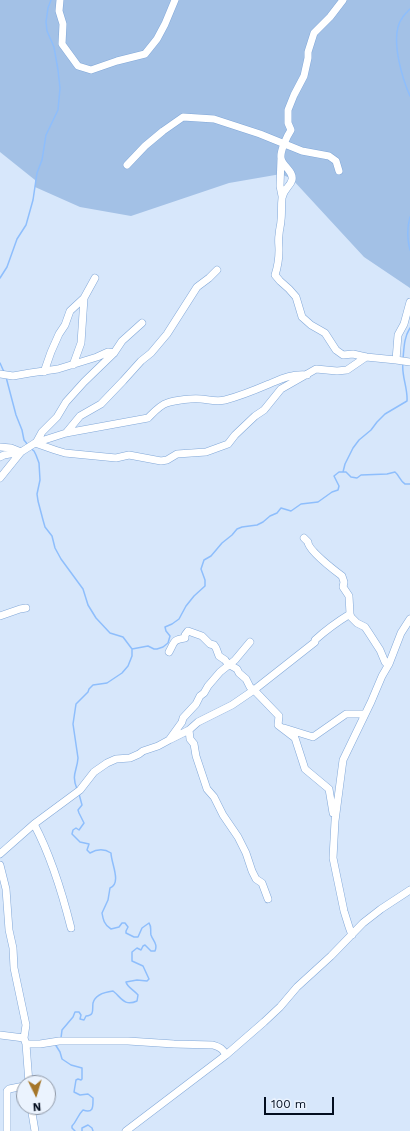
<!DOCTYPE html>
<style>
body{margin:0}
#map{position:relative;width:410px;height:1131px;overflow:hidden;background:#d7e7fb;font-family:"Work Sans",sans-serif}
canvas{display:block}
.north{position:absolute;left:16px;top:1075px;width:40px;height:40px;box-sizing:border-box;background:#ebf3fe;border:1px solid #8e97a5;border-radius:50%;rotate:175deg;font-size:11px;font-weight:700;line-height:16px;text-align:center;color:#030e1f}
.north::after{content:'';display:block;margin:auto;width:14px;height:18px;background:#a5762a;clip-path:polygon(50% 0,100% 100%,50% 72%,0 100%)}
.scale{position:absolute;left:264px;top:1097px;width:70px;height:18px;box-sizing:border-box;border:2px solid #030e1f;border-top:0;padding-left:5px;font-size:12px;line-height:14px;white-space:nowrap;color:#030e1f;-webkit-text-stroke:3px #ebf3fe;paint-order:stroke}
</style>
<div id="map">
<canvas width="410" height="1131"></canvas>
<div class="north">N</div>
<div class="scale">100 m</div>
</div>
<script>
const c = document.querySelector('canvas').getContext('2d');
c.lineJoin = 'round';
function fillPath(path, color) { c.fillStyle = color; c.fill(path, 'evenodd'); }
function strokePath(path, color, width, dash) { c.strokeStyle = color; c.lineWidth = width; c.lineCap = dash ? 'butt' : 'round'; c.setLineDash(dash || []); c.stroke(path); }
const green = new Path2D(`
 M0,0H410V288L364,257L292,179L281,174L229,183L131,216L80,207L35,187V180L0,152Z`);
const stream = new Path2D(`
 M410,9C405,14 400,19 398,27C393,46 402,78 410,96
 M410,217C407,228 407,239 410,250
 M0,278L7,267L17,239L26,225L33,200L37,173L42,160L46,135L58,110L60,88L58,70L54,47L47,31L46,22L48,8L51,0
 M403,359C404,348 404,337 410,328
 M0,363L4,372
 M6,377L16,415L22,430L24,440L28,445
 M30,448L34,451L36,455L39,463L40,480L37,494L38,501L43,520L45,527L52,536L55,548L61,559L83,589L88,605L96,618L110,633L123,637L132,649V656L128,666L122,673L107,683L93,685L89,689L88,692L76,704L73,724L78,758C77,772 71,774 77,789
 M343,472L345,464L353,448L359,440L371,430L377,422L385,414L407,401C408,388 401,375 403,362
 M132,649L148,646L154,649H157L163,647L168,643L170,636L166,631L165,627L172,624L179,619L186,606L194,596L205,586V580L201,569L204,560L211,556L222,543L232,535L237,529L242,527L257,525L263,522L270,516L277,513L281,508L291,511L301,504L318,502L332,492L338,490L339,486L334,476L339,472H346L351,477L357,478L361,475L387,474L395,472C399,475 400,481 405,484H410
 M61,1038L62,1030L73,1017L75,1012H79L81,1015L80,1019L84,1020L86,1016C95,1015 92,1010 93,1003C95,995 105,992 113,991C121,997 124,1007 137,1001L138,995C135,991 127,987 126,982L137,980L147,981L149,979L143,966L132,961V952L137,948L141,950L143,946L145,945L151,951H155C158,944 153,941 151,935C150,931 152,927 149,923L142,928L138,937H134L126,933V931L128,927L125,923H122L119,927L111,929C104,925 103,919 102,913L108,900L110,888C122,883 111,863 111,853C105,849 97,849 90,853L87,850L89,844L80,842L72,834L73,830L76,828L79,830L84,823L79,813L78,810L82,805L79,794
 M55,1044L60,1052L62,1059L71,1065L82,1068V1079L81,1080L78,1079L76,1080L74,1092L80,1095L88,1094L93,1098C93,1106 94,1114 83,1110C77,1116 77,1121 72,1126V1128L75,1131
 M82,1131V1128L88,1125L92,1128L93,1131`);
const minor = new Path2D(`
 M60,0L59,11L63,24L62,44L78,66L91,70L117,61L145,54L157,39L165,24L175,0
 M343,0L330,17L314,33L308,52V58L304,76L294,95L288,110V123L291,130C287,136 280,151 281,158C282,166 294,171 292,180C290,187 284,188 282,198C281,206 282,213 281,220C281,225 279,230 279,235C278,240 279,245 279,250C279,259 278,266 275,275L280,281L289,289L296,297L302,317L311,325L325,333L336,350L343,355L353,354L366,357L396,360L410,362
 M281,159L280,186L282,196
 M127,165L145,146L163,131L183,117L214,119L260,134L302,151L329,156L336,161L339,171
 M396,360L398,335L404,324L410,302
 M73,365L81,343L84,298L95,278
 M44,372L51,352L59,334L65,325L70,311L84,298
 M0,374L13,376L30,373L58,369L97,357L108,352L114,353
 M66,433L80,416L101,404L123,381L141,361L151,353L167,334L197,287L209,278L217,270
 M35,443L55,450L65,453L116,458L129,455L161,461L167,460L177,454L206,452L228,444L235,435L255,416L264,410L281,389L316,369L337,371L347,370L366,357
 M36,443L42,432L57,417L66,402L84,382L114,353L122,341L142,323
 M0,447L11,448L21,452
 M0,457L4,455L21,452
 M0,478L21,452L35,443L66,433L148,418C154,412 160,405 167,403C176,400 193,398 201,399C210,400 217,402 225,400C240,396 255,390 269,384C283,378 291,374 307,375
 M304,538L308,542C308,550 334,570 342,576L344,582L343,587L349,596L350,614L351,617L357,623L365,627L369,633L380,650L385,662L388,665
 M0,616L20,609L26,608
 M169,652C175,641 173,640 185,638V635L188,631L202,636L210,644L214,645L216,648L219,656L225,660L228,664L237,669L239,673L246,679L250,687L254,690L315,642V640C326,630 337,622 350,614
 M284,728L313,737L346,714H365
 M189,730L190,739L194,744L196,756L207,789L214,797L223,815L238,837L246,853L252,871L256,879L262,883L268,899
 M171,739L189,730L198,722L232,705L254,690L279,716L278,725L295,738L305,769L329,789L333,813
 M34,824L80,790L94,772L107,763L116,759L130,758L139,754L143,751L158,746L169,740L182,722L183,718L196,704L200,696L204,693L208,686L220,672L235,660L250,642
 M0,854L34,824C51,856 62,892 71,928
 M0,865L6,889L9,930L13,948L14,968L26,1025L24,1038L26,1044L29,1083
 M352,935L349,927L344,911L333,858L335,821L343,760L371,702L382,676L389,664L401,633L410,619
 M0,1035L24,1038
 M26,1044H40L59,1041H128L174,1044L213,1045C220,1047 223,1049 226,1055
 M31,1107L35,1131
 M7,1131V1091L9,1089L24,1086
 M126,1131L226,1055L264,1022L280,1007L297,987L331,956L363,923L381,909L410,890`);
fillPath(green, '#a3c1e6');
strokePath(stream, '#8ebefc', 1.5);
strokePath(minor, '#82a8d8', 8);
strokePath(minor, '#fff', 7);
</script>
